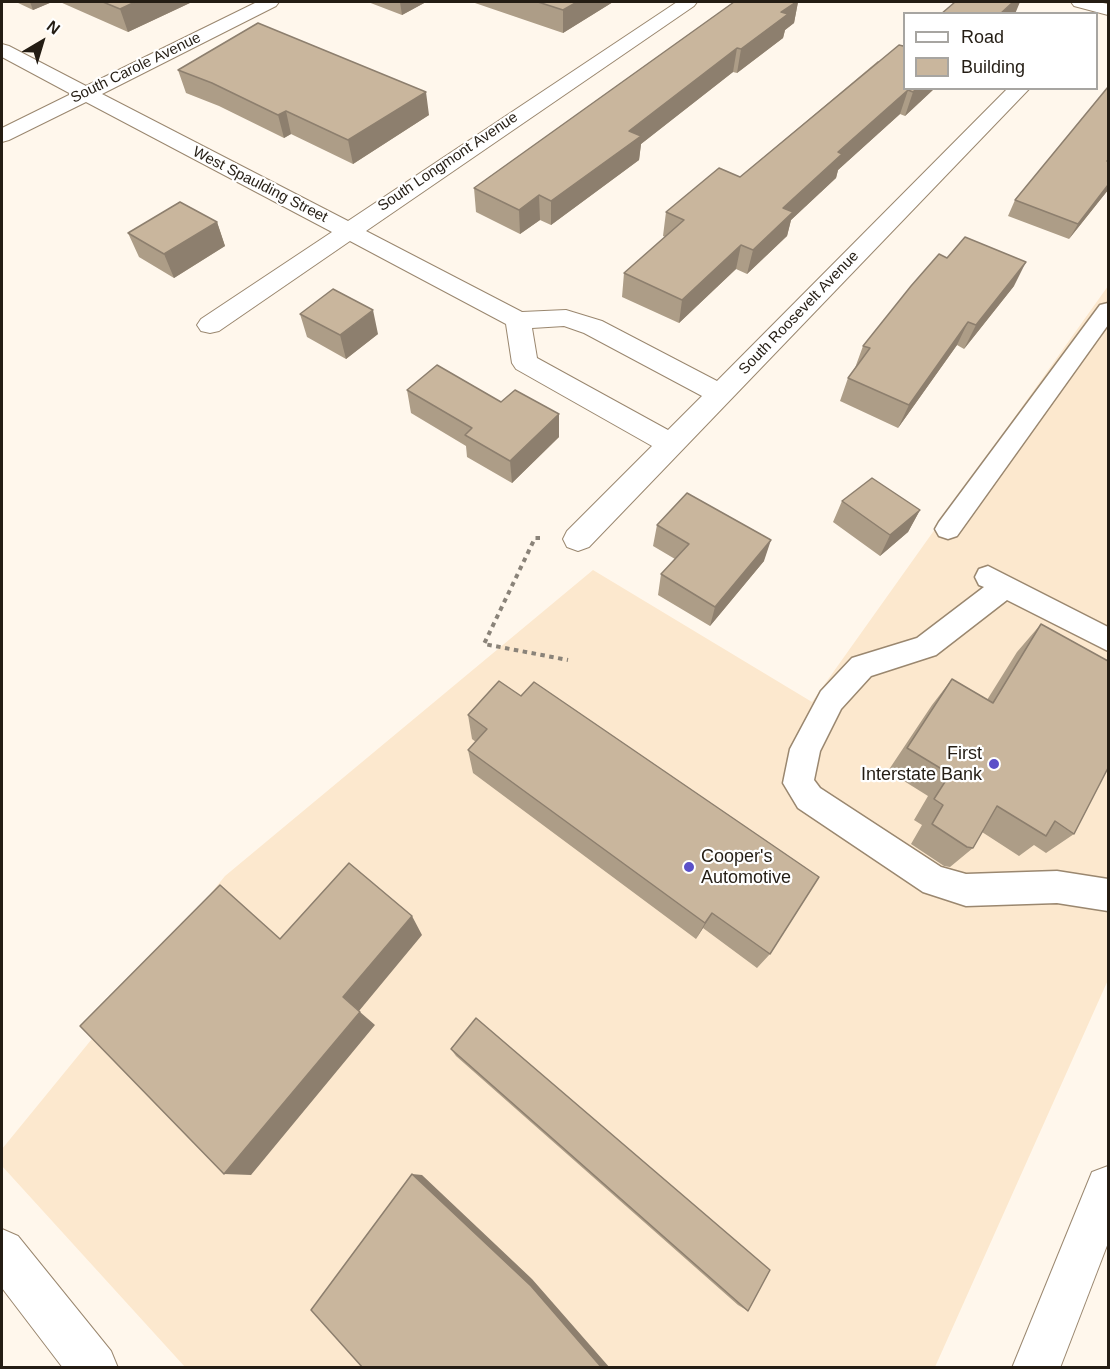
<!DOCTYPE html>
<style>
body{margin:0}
#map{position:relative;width:1110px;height:1369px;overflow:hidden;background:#fff7ec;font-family:Helvetica,sans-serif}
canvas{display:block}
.frame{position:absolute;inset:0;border:3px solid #241d14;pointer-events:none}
.legend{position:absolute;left:903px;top:12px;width:195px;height:78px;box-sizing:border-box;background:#fff;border:2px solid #a7a5a1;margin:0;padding:8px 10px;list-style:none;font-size:18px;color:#241d14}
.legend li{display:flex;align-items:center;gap:12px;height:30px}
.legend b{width:30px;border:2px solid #a7a5a1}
.north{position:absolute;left:12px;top:12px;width:60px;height:60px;-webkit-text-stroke:4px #fff;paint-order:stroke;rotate:38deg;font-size:16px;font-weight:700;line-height:24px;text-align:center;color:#241d14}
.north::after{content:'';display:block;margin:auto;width:21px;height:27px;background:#241d14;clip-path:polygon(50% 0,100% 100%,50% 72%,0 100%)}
</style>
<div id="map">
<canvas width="1110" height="1369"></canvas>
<div class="frame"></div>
<ul class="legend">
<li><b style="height:8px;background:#fff"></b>Road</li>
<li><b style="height:16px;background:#c9b69d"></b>Building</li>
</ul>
<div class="north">N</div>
</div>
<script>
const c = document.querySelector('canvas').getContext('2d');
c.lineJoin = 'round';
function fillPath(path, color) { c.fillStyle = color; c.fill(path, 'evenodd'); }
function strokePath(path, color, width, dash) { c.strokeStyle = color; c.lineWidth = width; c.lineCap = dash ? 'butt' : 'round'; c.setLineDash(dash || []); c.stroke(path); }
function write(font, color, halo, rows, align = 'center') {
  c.font = font + ' Helvetica,sans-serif'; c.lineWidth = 4.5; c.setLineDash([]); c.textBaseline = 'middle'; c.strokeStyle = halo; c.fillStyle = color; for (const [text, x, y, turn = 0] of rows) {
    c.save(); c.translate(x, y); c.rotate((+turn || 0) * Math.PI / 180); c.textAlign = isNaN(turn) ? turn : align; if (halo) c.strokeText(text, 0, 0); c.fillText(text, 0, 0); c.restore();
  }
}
const built = new Path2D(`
 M1108,286V980L935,1367H185L2,1166V1149L225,876L593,570L812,702Z`);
const path = new Path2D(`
 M540,538H535L484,644L568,660`);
const service = new Path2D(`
 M1108,303V325L957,536L948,539L939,536L935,529L939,522L1100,305Z
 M988,566L1108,627V651L1007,600L936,655L871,676L841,709L820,751L814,780L820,788L941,867L966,874L1057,871L1108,879V911L1057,903L966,906L923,892L798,808L783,783L790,749L821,691L852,658L917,638L984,587L979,585L975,577L979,569Z`);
const minor = new Path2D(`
 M257,2H279L276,6L102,94L348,221L677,2H697L694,6L366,231L522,312L566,310L602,321L717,381L1008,88H1030L589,547L578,551L567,547L563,539L567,531L652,446L516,369L512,363L506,324L350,241L219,331L210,333L201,331L197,325L201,319L332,232L86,102L9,140L2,142V128L71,94L2,57V44L9,46L86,86ZM564,326L584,333L702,396L668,430L537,358L532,328Z
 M1071,2H1098L1108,4V15L1074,6Z
 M2,1229L18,1236L111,1351L118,1368H63L2,1288Z`);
const tertiary = new Path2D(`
 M1108,1166V1243L1060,1368H1012L1092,1172Z`);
const wall = new Path2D(`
 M16,2H52L33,10Z
 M60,2H192L128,32Z
 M368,2H426L402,15Z
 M472,2H613L563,33Z
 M734,2H798L794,23L785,30L783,38L737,73L733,72L641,144L639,160L551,225L540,220L520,234L476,212L474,188Z
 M878,61L935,88L905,116L900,114L838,170L836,178L791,220L787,236L747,274L736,269L679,323L622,297L624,273L665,237L663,236L666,212L740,177Z
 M178,70L429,115L353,164L291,134L284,138L219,106L186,93Z
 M1108,87V190L1069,239L1008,216L1015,200Z
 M217,222L225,246L174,278L139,257L128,233Z
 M1014,286L964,349L957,345L898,428L840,401L848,378L855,368L863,346Z
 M300,314L378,334L346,359L307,337Z
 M407,390L501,402L559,414V437L512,483L467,457L466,446L411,413Z
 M842,501L920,510L908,532L880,556L833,522Z
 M657,525L764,561L710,626L658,595L661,574L675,559L653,546Z
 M1041,624L1074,834L1046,853L1034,845L1019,856L982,832L973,848L950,867L944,866L911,844L922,825L914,820L928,796L888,771L932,705L952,679L987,700L1017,652Z
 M499,681L770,954L757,968L703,928L696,939L473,773L468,750L476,742L472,739L468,715Z
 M451,1049L748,1311L738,1305L456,1056Z`);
const shadedWall = new Path2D(`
 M30,2H52L33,10Z
 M135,2H192L128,32L120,9Z
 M400,2H426L402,15Z
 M577,2H613L563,33V10Z
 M796,2H798L794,23L785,30L783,38L737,73L741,49L781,12Z
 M1013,2H1020L1015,14H1000Z
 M737,48L733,72L641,144L639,160L551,225V201L629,131Z
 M917,88H935L905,116L913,92Z
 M908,90L900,114L838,170L836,178L791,220L787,236L747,274L753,250L783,208L838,152Z
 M426,92L429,115L353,164L348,140Z
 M286,111L291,134L284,138L278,115Z
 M1108,185V190L1069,239L1078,224Z
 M539,195L540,220L520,234L519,210Z
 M217,222L225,246L174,278L164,254Z
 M741,245L736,269L679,323L682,300Z
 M1026,262L1014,286L964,349L976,325Z
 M373,310L378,334L346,359L340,335Z
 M968,322L957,345L898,428L909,405Z
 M559,414V437L512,483L510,461Z
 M920,510L908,532L880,556L890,535Z
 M771,540L764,561L710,626L715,607Z
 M712,913L703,928L696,939L705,923Z
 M412,916L422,935L359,1011L343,997Z
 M360,1012L375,1025L251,1175L224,1174Z
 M412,1174L422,1175L532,1279L610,1368H602Z`);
const building = new Path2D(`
 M103,2H135L120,9Z
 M538,2H577L563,10Z
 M734,2H796L781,12L788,14L741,49L737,48L629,131L641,136L551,201L539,195L519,210L474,188Z
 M955,2H1013L1000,14H941Z
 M258,23L426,92L348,140L286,111L278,115L212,83L178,70Z
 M899,45L903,46L904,45V88H917L913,92L908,90L838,152L842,154L783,208L793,212L753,250L741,245L682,300L624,273L684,220L666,212L719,168L740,177Z
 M1108,87V160L1107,161L1108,162V185L1078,224L1015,200Z
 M180,202L217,222L164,254L128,233Z
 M965,237L1026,262L976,325L968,322L909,405L848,378L870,348L863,346L911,286L939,254L947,258Z
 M333,289L373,310L340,335L300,314Z
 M437,365L501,402L515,390L559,414L510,461L465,435L472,428L407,390Z
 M872,478L920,510L890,535L842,501Z
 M687,493L771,540L715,607L661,574L689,544L657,525Z
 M1041,624L1108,661V768L1074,834L1055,821L1046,836L997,806L973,848L967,847L932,824L943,805L934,799L950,774L907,748L952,679L993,703Z
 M499,681L521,696L534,682L819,877L770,954L712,913L705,923L468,750L487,729L468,715Z
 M349,863L412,916L343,997L360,1012L224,1174L80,1026L220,885L280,939Z
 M476,1018L770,1270L748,1311L451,1049Z
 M412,1174L531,1286L602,1368H363L311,1310Z`);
const markers = [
 [994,764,6,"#5b50c8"],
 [689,867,6,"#5b50c8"]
];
const farStreetnames = [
 ["South Carole Avenue",136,68,-26],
 ["South Longmont Avenue",448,162,-34],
 ["West Spaulding Street",260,185,27],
 ["South Roosevelt Avenue",799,313,-46]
];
const poiNames = [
 ["First",982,754],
 ["Interstate Bank",982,775],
 ["Cooper's",701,857,"left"],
 ["Automotive",701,878,"left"]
];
fillPath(built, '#fce8ce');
strokePath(service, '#9a876f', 3);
strokePath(minor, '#9a876f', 2);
strokePath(tertiary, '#9a876f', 2);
strokePath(path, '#8a8379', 4, [4.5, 4.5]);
fillPath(service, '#fff');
fillPath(minor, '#fff');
fillPath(tertiary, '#fff');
fillPath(wall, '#ad9d87');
fillPath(shadedWall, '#8d7f6e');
fillPath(building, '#c9b69d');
strokePath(building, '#8d7f6e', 1.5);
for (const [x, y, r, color] of markers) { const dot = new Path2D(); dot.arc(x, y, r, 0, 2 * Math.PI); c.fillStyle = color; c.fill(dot); strokePath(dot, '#fff', 2); }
write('15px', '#241d14', '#fff', farStreetnames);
write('18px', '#241d14', '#fff', poiNames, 'right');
</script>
